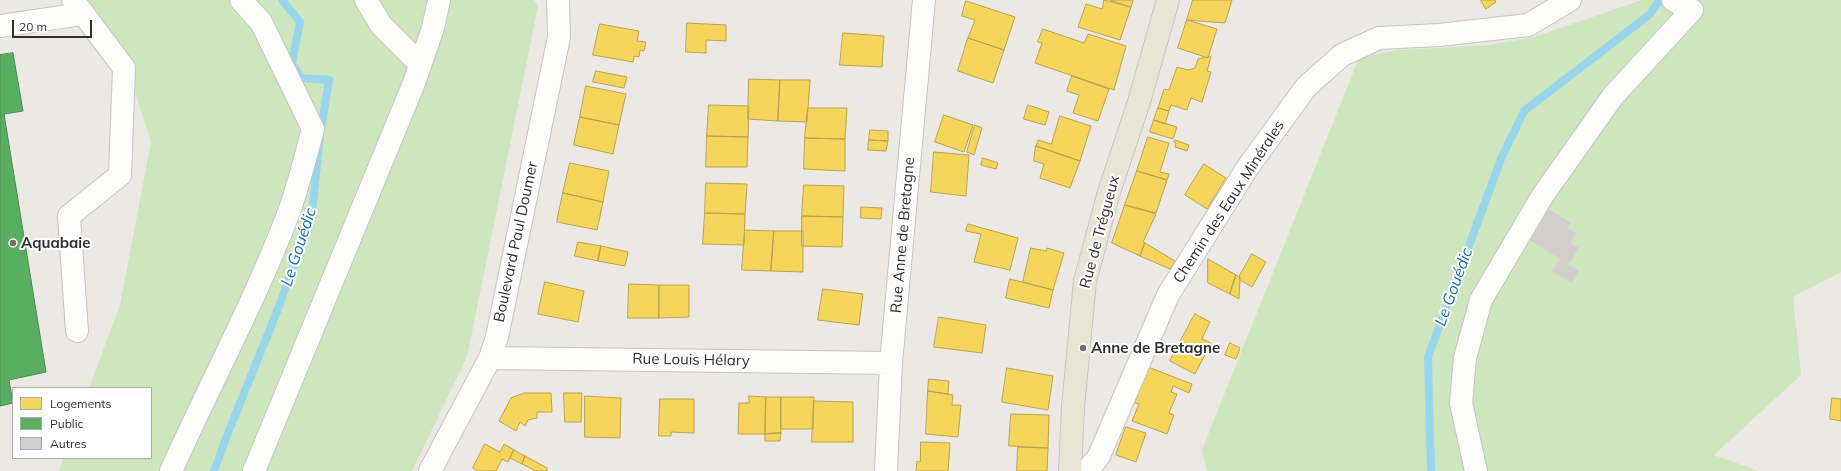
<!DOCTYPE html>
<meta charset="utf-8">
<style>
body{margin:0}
#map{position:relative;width:1841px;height:471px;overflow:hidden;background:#ece8e4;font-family:Mulish,sans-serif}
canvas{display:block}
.legend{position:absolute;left:12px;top:387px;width:140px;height:72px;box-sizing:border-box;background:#fff;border:1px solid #ababab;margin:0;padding:5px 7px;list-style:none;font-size:12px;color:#2e2e2e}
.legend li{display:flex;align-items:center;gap:8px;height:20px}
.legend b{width:20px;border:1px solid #ababab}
.scale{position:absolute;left:12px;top:20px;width:80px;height:18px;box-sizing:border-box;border:2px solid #2e2e2e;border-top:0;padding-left:5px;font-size:12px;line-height:14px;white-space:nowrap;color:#2e2e2e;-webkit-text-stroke:3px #fff;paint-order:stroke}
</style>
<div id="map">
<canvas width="1841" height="471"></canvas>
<ul class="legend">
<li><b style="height:11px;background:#f6d55c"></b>Logements</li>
<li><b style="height:11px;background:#5aae61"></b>Public</li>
<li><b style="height:11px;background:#d1cecb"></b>Autres</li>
</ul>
<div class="scale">20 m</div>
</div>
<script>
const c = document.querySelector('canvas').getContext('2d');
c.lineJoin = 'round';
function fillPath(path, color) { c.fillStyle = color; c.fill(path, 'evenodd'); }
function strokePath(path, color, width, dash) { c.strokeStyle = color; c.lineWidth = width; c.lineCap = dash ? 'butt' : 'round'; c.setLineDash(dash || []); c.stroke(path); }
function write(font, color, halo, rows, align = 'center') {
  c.font = font + ' Mulish,sans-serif'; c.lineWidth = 4; c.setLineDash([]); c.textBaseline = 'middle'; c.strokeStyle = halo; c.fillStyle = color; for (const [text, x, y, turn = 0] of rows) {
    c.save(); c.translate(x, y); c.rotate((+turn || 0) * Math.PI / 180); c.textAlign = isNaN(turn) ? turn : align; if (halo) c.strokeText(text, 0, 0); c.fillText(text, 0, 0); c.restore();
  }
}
const green = new Path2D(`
 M75,0H534L538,6L467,357L412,471H59L64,458H151V388H89L120,305L151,142L123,55Z
 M1642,0H1841V272L1793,297L1801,375L1714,455L1759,471H1207L1202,450L1359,58L1397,50L1490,45L1534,37Z`);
const homes = new Path2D(`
 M1104,0L1131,7L1120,40L1078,27L1086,4L1102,9Z
 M1110,0H1133L1131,7Z
 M1193,0H1232L1225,23L1187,20Z
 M1481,0H1495L1496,2L1486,9Z
 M966,1L1015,17L1004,50L968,38L975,20L962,16Z
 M1187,20L1217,29L1208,58L1178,48Z
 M687,23L726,25V41L706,40V53L686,52Z
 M600,24L639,31L637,41L646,42L644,51L640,50L639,57L634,56L633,62L593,55Z
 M1043,29L1084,43L1088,34L1126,46L1114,90L1035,63L1042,43L1038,42Z
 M843,33L884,36L882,67L840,65Z
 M968,38L1004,50L993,83L958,71Z
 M1211,57L1207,71L1211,72L1202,102L1191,98L1187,110L1171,105L1169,111L1158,108L1164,89L1169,90L1177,67L1188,70L1195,68L1198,59Z
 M596,71L627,77L624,88L593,82Z
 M1072,76L1109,89L1098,121L1073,113L1079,95L1067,91Z
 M749,79L780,80L778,121L748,119Z
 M780,80H810L807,122L778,121Z
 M586,86L626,94L619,125L580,117Z
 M709,105L749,106L748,137L707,136Z
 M1028,105L1049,112L1045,125L1024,119Z
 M808,108H847L845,139L805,138Z
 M1158,108L1169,111L1165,124L1154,120Z
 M944,115L973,125L964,152L935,142Z
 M1060,116L1091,126L1080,161L1036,146L1038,140L1051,144Z
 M580,117L619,125L613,154L574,145Z
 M1154,120L1177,127L1173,139L1150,132Z
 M975,125L982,128L974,155L967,152Z
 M870,130L888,131V141L869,140Z
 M707,136L748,137L747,167H706Z
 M1148,137L1169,143L1160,172L1169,174L1167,180L1137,171Z
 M805,138L845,139V171L804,169Z
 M869,140L888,141L886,151L868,150Z
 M1175,140L1189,145L1187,151L1175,147L1176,143L1174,142Z
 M1036,146L1080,161L1070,188L1040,178L1044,164L1034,161Z
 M934,152L969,155L966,196L931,192Z
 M983,158L998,163L996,169L981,165Z
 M570,163L609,171L603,202L563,193Z
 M1204,164L1226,178L1207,209L1185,195Z
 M1137,171L1167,180L1156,213L1125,205Z
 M706,183L747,184L745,214L705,213Z
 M804,185L844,186L843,217L802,216Z
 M563,193L603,202L597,230L557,222Z
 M1125,205L1156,214L1143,242L1145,243L1140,256L1112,243Z
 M861,207L882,208L881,219L861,218Z
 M705,213L745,214L744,245L703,244Z
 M802,216L843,217L842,247L802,246Z
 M968,224L1018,238L1010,270L974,262L981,234L966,231Z
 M745,230L774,231L771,271L742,270Z
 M774,231H803V272L771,271Z
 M578,242L601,246L598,261L575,256Z
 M1145,243L1175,261L1170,269L1140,256Z
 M601,246L628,252L625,266L598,261Z
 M1031,248L1046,251L1047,248L1064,253L1053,290L1023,282Z
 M1252,254L1266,262L1252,287L1240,280L1239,277Z
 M1208,259L1236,275L1230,294L1208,283Z
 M1236,275L1240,277L1239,299L1230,294Z
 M1010,279L1053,290L1049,308L1006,298Z
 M545,282L584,291L578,322L538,314Z
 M629,284L659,285V318H628Z
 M659,285H689V317L659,318Z
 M823,289L863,294L859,325L818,320Z
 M1195,314L1210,322L1202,339L1211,343L1195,374L1170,361Z
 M939,317L986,325L982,353L934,347Z
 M1230,343L1240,348L1236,359L1225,355Z
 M1148,367L1192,384L1189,393L1173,386L1171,392L1177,394L1169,413L1174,415L1167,434L1132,421L1139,404L1135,403Z
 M1007,368L1053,376L1048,410L1002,402Z
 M929,379L949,381L948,394L928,391Z
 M928,391L953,395L952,405H961L958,437L926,434Z
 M525,393H551L552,412H537V418L528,420L525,426L520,422L516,431L499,421L511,398Z
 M564,393H582L581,422H565Z
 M585,396L621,398L620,438L585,437Z
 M749,396L766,397L765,434H738L739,403H749Z
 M766,397H781V433L765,434Z
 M781,397H814L813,429H781Z
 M1832,398L1841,399V421L1830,419Z
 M660,399H694V433L671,432V436H659Z
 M814,401L853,402V442H812Z
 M1011,414L1049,415L1048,448L1009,446Z
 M1126,427L1146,433L1136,462L1116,455Z
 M781,433L780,441H765V434Z
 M921,442L950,443L948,471H916L917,461L920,462Z
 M485,444L500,452L504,444L514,450L508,462L502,459L496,471H478L473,468Z
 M1018,447L1048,448L1047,471H1017Z
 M514,450L525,456L522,464L510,458Z
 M525,456L547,468V471H536L522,464Z`);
const public = new Path2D(`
 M13,53L23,111L4,114L46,372L9,380L13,403L0,406V55Z`);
const stream = new Path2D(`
 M214,471L226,438L278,309L312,213L320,135L329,80L301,78L292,63L300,22L282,0
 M1431,471L1428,357L1501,159L1524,111L1649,15L1660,0`);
const building = new Path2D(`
 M1547,208L1571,223L1567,228L1576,233L1570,243L1579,248L1568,265L1579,271L1572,283L1552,271L1560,259L1528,239Z`);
const minor = new Path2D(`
 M73,0L124,68L120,175L69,216L77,331
 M366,0L381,25L420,64
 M0,26L82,14
 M490,358L891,363
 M171,471C209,386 254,303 287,217C298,189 305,158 313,129L261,22L241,0
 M254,471L414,83L433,28L439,0
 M430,471L490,358L497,337L559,37L558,0
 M886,471L891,363L924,0
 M1087,471L1099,456L1168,295L1248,167L1306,87L1342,55L1379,38L1439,35L1528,25L1570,0
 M1476,471L1461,403L1465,358L1481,300L1543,195L1613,96L1692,10L1673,0`);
const major = new Path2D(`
 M1070,471L1073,407L1085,281L1109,192L1139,102L1168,0`);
const markers = [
 [13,243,4,"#706f6e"],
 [1083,348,4,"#706f6e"]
];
const streetNames = [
 ["Chemin des Eaux Minérales",1229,202,-57],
 ["Rue de Trégueux",1100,232,-75],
 ["Rue Anne de Bretagne",903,235,-85],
 ["Boulevard Paul Doumer",516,242,-78],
 ["Rue Louis Hélary",691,360,1]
];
const poiNames = [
 ["Aquabaie",21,243],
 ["Anne de Bretagne",1091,348]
];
const waterNames = [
 ["Le Gouédic",299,247,-72],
 ["Le Gouédic",1454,287,-70]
];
fillPath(green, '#cee6be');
fillPath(homes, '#f6d55c');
strokePath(homes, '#baa34e', 1);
fillPath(public, '#5aae61');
strokePath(public, '#4d8852', 1);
strokePath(stream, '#99d6ec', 8);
fillPath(building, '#d1cecb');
strokePath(building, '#d7d4d0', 1);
strokePath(minor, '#c5c4c5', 24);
strokePath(major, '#c6c5c4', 24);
strokePath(minor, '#fcfcfb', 22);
strokePath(major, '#e8e4d6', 22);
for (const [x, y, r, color] of markers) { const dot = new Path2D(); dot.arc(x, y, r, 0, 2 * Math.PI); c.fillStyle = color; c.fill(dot); strokePath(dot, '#fff', 1.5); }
write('15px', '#2e2e2e', '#fff', streetNames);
write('bold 15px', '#2e2e2e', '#fff', poiNames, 'left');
write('italic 16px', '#0d6fa3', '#fff', waterNames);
</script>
